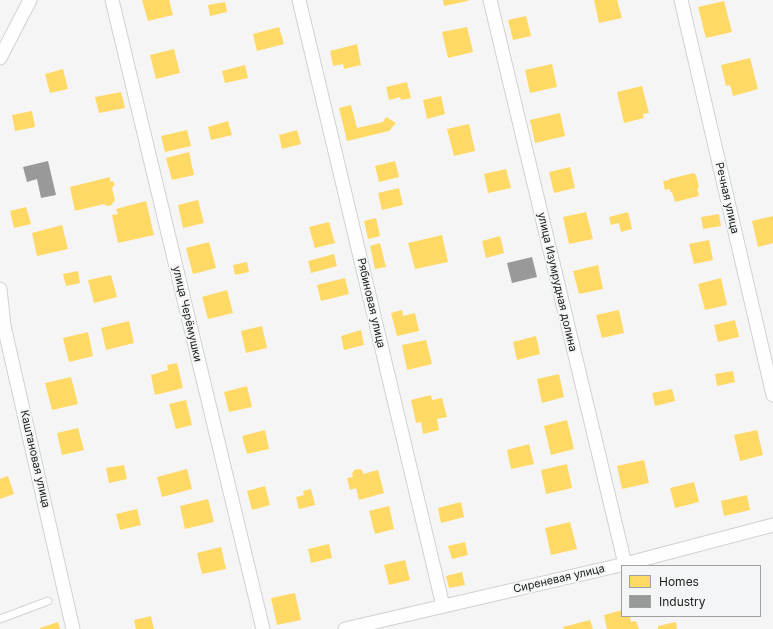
<!DOCTYPE html>
<meta charset="utf-8">
<style>
body{margin:0}
#map{position:relative;width:773px;height:629px;overflow:hidden;background:#f5f5f5;font-family:Inter,sans-serif}
canvas{display:block}
.legend{position:absolute;left:621px;top:565px;width:140px;height:52px;box-sizing:border-box;background:#f4f5f6;border:1px solid #a0a1a1;margin:0;padding:5px 7px;list-style:none;font-size:12px;color:#212222}
.legend li{display:flex;align-items:center;gap:8px;height:20px}
.legend b{width:20px;border:1px solid #a0a1a1}
</style>
<div id="map">
<canvas width="773" height="629"></canvas>
<ul class="legend">
<li><b style="height:11px;background:#ffd966"></b>Homes</li>
<li><b style="height:11px;background:#999"></b>Industry</li>
</ul>
</div>
<script>
const c = document.querySelector('canvas').getContext('2d');
c.lineJoin = 'round';
function fillPath(path, color) { c.fillStyle = color; c.fill(path, 'evenodd'); }
function strokePath(path, color, width, dash) { c.strokeStyle = color; c.lineWidth = width; c.lineCap = dash ? 'butt' : 'round'; c.setLineDash(dash || []); c.stroke(path); }
function write(font, color, halo, rows, align = 'center') {
  c.font = font + ' Inter,sans-serif'; c.lineWidth = 4; c.setLineDash([]); c.textBaseline = 'middle'; c.strokeStyle = halo; c.fillStyle = color; for (const [text, x, y, turn = 0] of rows) {
    c.save(); c.translate(x, y); c.rotate((+turn || 0) * Math.PI / 180); c.textAlign = isNaN(turn) ? turn : align; if (halo) c.strokeText(text, 0, 0); c.fillText(text, 0, 0); c.restore();
  }
}
const homes = new Path2D(`
 M142,0H169L173,15L148,21Z
 M443,0H468V1L444,6Z
 M594,0H617L622,18L599,23Z
 M724,1L732,32L706,38L698,7Z
 M225,2L227,12L210,16L208,5Z
 M526,16L531,36L513,40L508,20Z
 M279,27L284,44L257,51L253,34Z
 M467,27L473,52L448,58L442,32Z
 M357,44L361,65L344,69L343,64L333,66L330,51Z
 M174,49L180,73L156,79L150,55Z
 M750,58L758,89L733,96L730,85L726,86L721,65Z
 M552,64L557,87L530,93L525,70Z
 M245,65L248,78L225,83L222,71Z
 M63,69L68,89L50,93L45,74Z
 M407,82L411,98L401,100L400,97L389,100L386,87Z
 M642,86L649,113L643,114L644,118L624,123L617,92Z
 M121,92L125,108L99,113L95,97Z
 M441,96L445,114L427,119L423,100Z
 M351,105L357,128L383,122L386,117L396,123L389,131L347,141L339,108Z
 M32,111L35,127L15,131L12,115Z
 M560,113L565,136L535,143L530,120Z
 M228,121L232,135L211,140L208,127Z
 M469,124L475,151L454,156L447,129Z
 M187,130L191,146L165,152L161,136Z
 M297,130L301,144L282,149L279,135Z
 M189,152L194,175L172,180L166,158Z
 M395,161L399,177L379,182L375,166Z
 M570,167L575,188L554,193L549,172Z
 M506,169L511,188L488,193L484,174Z
 M694,173L696,175L699,188H697L699,196L675,202L672,192H670V189L665,190L663,181L669,180V179Z
 M110,177V181L114,182V186L112,188L115,201L113,202L112,205L107,206L104,204L75,211L70,187Z
 M399,188L403,205L382,210L378,193Z
 M198,200L204,223L183,228L178,205Z
 M146,201L154,235L118,243L112,215L118,214L116,209Z
 M26,207L31,224L14,228L10,211Z
 M586,212L593,239L569,244L563,217Z
 M628,212L632,229L621,232L619,223L611,225L609,217Z
 M719,214L721,226L703,229L701,217Z
 M773,216V243L758,247L752,221Z
 M376,218L380,236L368,239L364,221Z
 M329,222L335,243L315,248L309,227Z
 M62,225L68,249L37,256L32,233Z
 M442,235L448,262L415,269L408,243Z
 M500,236L504,253L486,258L482,241Z
 M709,240L713,260L694,264L689,244Z
 M209,242L216,268L193,274L186,248Z
 M380,243L386,267L375,269L370,246Z
 M334,254L337,266L311,273L308,261Z
 M247,262L249,272L235,275L233,265Z
 M598,265L603,289L579,294L573,271Z
 M78,271L80,283L66,286L63,274Z
 M111,275L117,297L94,303L88,280Z
 M345,278L349,294L321,301L317,285Z
 M721,278L727,305L705,310L698,284Z
 M227,290L233,313L208,319L202,297Z
 M402,310L403,316L415,313L419,331L397,336L391,313Z
 M619,310L624,333L602,338L596,315Z
 M735,320L739,337L718,342L714,325Z
 M129,321L134,343L106,350L101,328Z
 M262,326L267,348L246,353L241,331Z
 M361,330L364,345L344,350L341,336Z
 M88,332L93,356L69,362L63,338Z
 M536,336L540,354L517,360L513,342Z
 M426,340L432,364L407,370L402,345Z
 M177,363L183,388L155,395L151,375L168,370L167,365Z
 M733,371L735,382L717,386L715,374Z
 M559,374L564,397L542,403L537,379Z
 M71,377L78,404L52,410L45,383Z
 M247,386L252,407L229,412L224,392Z
 M672,389L675,401L655,406L652,393Z
 M431,395L432,400L442,398L447,417L437,419L439,430L423,434L421,422L416,423L411,400Z
 M186,400L192,425L176,429L169,404Z
 M567,420L574,449L551,455L544,426Z
 M78,428L84,450L62,455L57,433Z
 M265,430L269,449L247,454L242,436Z
 M757,430L763,455L740,461L734,435Z
 M529,444L534,464L511,469L507,450Z
 M644,460L649,483L622,489L617,466Z
 M567,464L572,488L546,494L541,470Z
 M124,465L127,479L109,483L106,468Z
 M187,469L192,489L162,497L157,477Z
 M359,469L362,470L363,474L378,470L384,493L359,500L356,488L350,490L347,478L353,477L352,474L354,470Z
 M8,476L14,494L0,499V479Z
 M694,482L699,502L675,508L670,488Z
 M265,486L270,505L252,510L247,491Z
 M311,489L315,505L299,509L296,497L304,495L303,491Z
 M747,495L750,510L724,516L721,501Z
 M208,499L214,522L185,529L180,506Z
 M461,502L464,517L441,523L438,508Z
 M389,506L394,529L375,534L369,511Z
 M137,509L141,525L120,530L116,514Z
 M570,522L577,549L551,555L545,528Z
 M465,542L468,555L452,559L448,546Z
 M329,544L332,558L311,563L308,549Z
 M221,547L226,569L202,574L197,553Z
 M405,560L410,580L389,585L384,565Z
 M462,572L465,585L449,588L446,576Z
 M295,593L301,620L277,625L271,598Z
 M622,610V616H630L631,622L636,621L639,629H607L604,615Z
 M151,616L154,629H136L134,620Z
 M590,620L593,629H564L563,627Z
 M58,622L60,629H40V628Z
 M676,622L677,629H658V626Z`);
const industry = new Path2D(`
 M48,161L56,195L41,198L37,179L27,182L23,167Z
 M532,257L537,277L512,283L507,263Z`);
const service = new Path2D(`
 M0,619L48,601`);
const minor = new Path2D(`
 M112,0L263,629
 M299,0L443,606
 M490,0L625,564
 M681,0L773,395
 M0,58L30,0
 M0,289L4,326L73,629
 M345,629L625,564L773,525`);
const streetNames = [
 ["Речная улица",727,198,77],
 ["улица Изумрудная долина",557,282,77],
 ["Рябиновая улица",371,303,77],
 ["улица Черёмушки",187,314,77],
 ["Каштановая улица",35,459,77],
 ["Сиреневая улица",559,579,-13]
];
fillPath(homes, '#ffd966');
fillPath(industry, '#999');
strokePath(service, '#d1d1d1', 9);
strokePath(minor, '#d1d1d1', 15);
strokePath(service, '#fefefe', 7);
strokePath(minor, '#fefefe', 13);
write('11px', '#212222', '#f4f5f6', streetNames);
</script>
